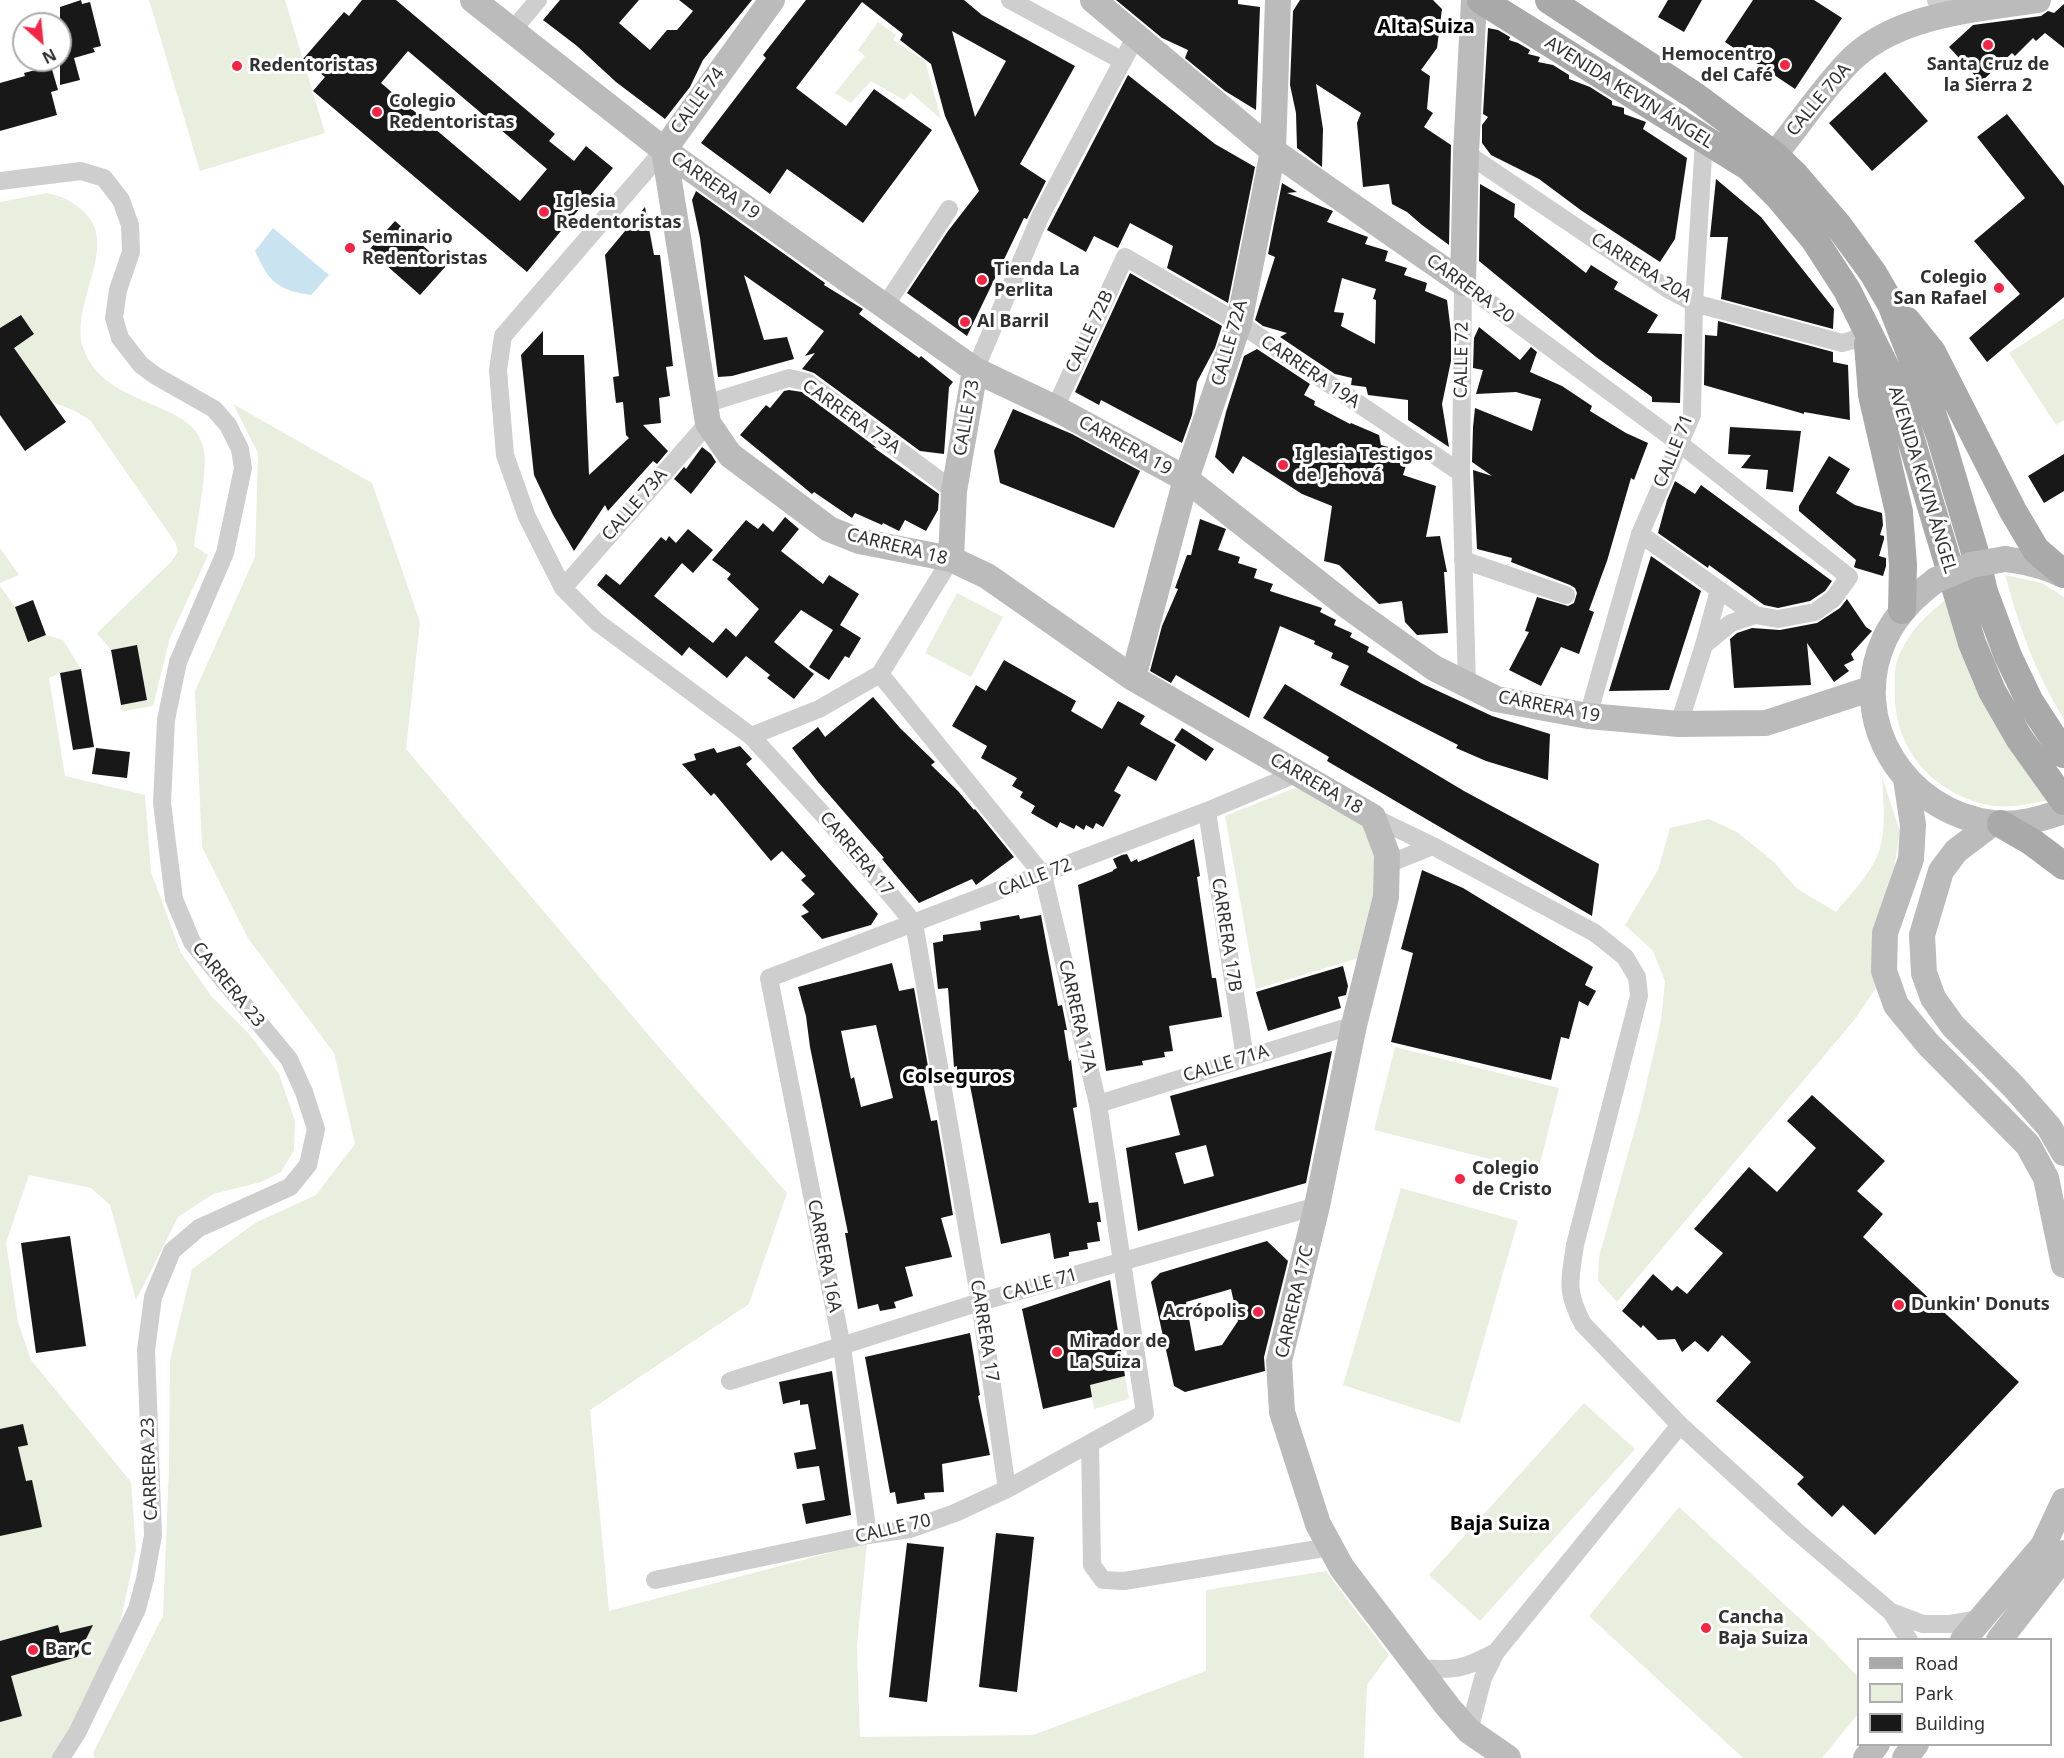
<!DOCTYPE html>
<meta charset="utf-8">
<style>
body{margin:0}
#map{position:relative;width:2064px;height:1758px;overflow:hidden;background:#fff;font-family:"Noto Sans",sans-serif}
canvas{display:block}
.legend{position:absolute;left:1857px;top:1638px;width:195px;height:108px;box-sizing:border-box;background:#fff;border:2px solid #adadad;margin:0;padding:8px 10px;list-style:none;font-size:18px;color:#313131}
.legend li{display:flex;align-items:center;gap:12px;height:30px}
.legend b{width:30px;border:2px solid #adadad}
.north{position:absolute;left:12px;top:12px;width:60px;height:60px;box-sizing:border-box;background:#fff;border:2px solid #adadad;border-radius:50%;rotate:153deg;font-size:16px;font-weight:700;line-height:24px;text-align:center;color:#313131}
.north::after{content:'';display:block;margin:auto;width:21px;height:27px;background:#f52645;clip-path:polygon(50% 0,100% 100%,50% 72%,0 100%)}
</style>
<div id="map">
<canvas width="2064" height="1758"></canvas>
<ul class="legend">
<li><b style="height:8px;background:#a9a9a9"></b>Road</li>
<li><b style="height:16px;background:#e9efde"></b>Park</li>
<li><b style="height:16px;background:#181818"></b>Building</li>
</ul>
<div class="north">N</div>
</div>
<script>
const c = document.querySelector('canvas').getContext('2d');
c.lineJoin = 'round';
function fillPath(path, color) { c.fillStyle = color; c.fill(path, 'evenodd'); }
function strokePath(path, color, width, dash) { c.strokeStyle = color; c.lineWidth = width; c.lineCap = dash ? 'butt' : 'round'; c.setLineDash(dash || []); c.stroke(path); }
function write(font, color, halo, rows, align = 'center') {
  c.font = font + ' "Noto Sans",sans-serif'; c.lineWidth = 6; c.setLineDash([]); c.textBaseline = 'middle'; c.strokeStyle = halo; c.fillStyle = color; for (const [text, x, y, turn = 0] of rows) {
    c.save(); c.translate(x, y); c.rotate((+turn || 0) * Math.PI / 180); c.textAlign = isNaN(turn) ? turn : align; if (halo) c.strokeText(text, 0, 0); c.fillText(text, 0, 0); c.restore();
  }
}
const green = new Path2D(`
 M149,0H285L325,133L200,171Z
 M878,22L896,35L893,40L925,61L941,119L911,93L904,100L871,81L851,103L835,93L865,56L858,50Z
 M47,193C62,196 72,201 83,211C122,245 67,306 84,350C105,408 191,399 203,446C209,466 197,522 194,546L208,555L170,638L153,706L123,711L120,709L121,705L147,700L137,646L111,650L97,633L172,561L178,551L175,542L90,420L75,411L55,403L29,382L0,342V202Z
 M2064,318V420L2056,425L2009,353Z
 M233,404L372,483L420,622L406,749L663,1052L787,1193L749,1304L590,1410L609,1611L867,1543L857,1646L860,1737L1033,1735L1206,1671V1590L1326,1571L1389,1655L1367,1685L1364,1758H95L93,1753L163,1616L169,1468L170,1360L192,1269L255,1223L316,1195L355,1144L334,1053L248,938L202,847L195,691L255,557L258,453Z
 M0,548L19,575L0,583Z
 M2005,575L2042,583L2064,597V719C2036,675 2019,626 2005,575Z
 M0,586L15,607L28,641L46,635L63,640L81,669L60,673L49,678L65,776L145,795L151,872L181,953L212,997L250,1035L279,1074L295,1121L294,1150L281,1172L261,1182L213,1194L178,1217L136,1300L110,1205L91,1188L29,1175L6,1243L18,1322L31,1360L131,1482L136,1550L120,1623L73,1727L52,1758H0Z
 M957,593L1003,617L971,677L925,653Z
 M1948,598L1972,681L1994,722L2048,800C2025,805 2002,810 1980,803C1927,788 1892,743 1895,688C1895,680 1894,669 1897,661C1906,634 1927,614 1948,598Z
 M1882,777L1900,831L1891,889L1872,932L1876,988L1855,1019L1617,1302L1598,1281L1599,1257L1641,1107L1661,1021L1665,981L1653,951L1625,925L1658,870L1670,828L1709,819L1737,832L1775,863L1796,888L1836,912C1849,896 1873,871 1879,851C1887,828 1883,801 1882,777Z
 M1295,788L1331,800L1365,827L1379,859L1376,890L1362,957L1256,989L1225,816Z
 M1395,1047L1559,1088L1538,1171L1374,1130Z
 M1401,1188L1518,1221L1460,1423L1343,1385Z
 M1125,1376L1129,1399L1094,1409L1090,1385Z
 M1584,1403L1635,1449L1480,1621L1429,1575Z
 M1679,1507L1823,1640L1858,1677V1714L1822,1758H1743L1589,1616Z`);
const water = new Path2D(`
 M273,228L329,275L311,295C277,290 269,282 255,251Z`);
const building = new Path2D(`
 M81,0L82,4L90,2L101,46L93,48L95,52L74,58L80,80L60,85V7Z
 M362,0H396L555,134L549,141L574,161L586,146L613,168L527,272L313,91L325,77L303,59L344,12L349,16ZM408,51L547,169L520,201L381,83Z
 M560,0H639L619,23L650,50L667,30H677L693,11L679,0H752L703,60L690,87L665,119L616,82L577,46L543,20Z
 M806,0H964L982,15L1075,66L1020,164L1046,181L1027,219L1024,218L967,336L907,293L948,231L979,191L945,116L931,64L900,40L903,34L862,2L796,88L846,126L874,89L932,130L863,223L787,169L770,194L701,143L766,58L763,55ZM952,31L1006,61L975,117Z
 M1116,0H1238V4L1260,7L1256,110L1225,91L1185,58L1188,50L1162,38Z
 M1300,0H1433L1442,9L1437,48L1421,70L1430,76L1427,109L1433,113L1424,127L1451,145L1449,245L1422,225L1407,212L1392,204L1389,184L1363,187L1357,123L1361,113L1316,84L1323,129L1322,167L1297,148L1296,113L1290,85L1293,11Z
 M1668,0H1702L1684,32L1658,17Z
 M1753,0H1814L1842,18L1795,89L1725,42Z
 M2064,4V48L2045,33L2036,41L2033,38L2015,56L2012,53L1981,82L1949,47L1973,25L2041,16L2048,11L2054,13Z
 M1488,28L1498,30L1510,37L1509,40L1518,43L1530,50L1528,54L1540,57L1538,62L1553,65L1569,75V79L1590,87L1612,101V105L1624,108V114L1646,122L1643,129L1687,158L1675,239L1660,262L1582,211L1539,179L1491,155L1482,143V125L1488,117L1483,114Z
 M51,66L58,90L51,92L57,115L0,131V83L25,76L24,73Z
 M1885,72L1928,121L1872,171L1829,123Z
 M1128,75L1215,144L1255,167L1228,303L1167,268L1173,246L1130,223L1118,248L1094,236L1086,252L1047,230Z
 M2007,114L2064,186V297L1987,362L1969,338L2020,294L1974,241L2025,198L1977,137Z
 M1716,179L1761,217L1834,309L1833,329L1721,299L1728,237H1710Z
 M1282,183L1297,192L1287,193L1333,211L1327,222L1368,237L1365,244L1388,251L1385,261L1407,268L1404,275L1427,283L1425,291L1447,300L1451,332V361L1442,404L1449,447L1408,420V400L1368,395L1366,387L1351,385L1352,378L1335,374L1280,337L1287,333L1263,326L1255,320L1275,257L1268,254ZM1342,278L1376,289L1373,299L1376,300L1375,344L1341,326L1344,313L1334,312Z
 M1480,184L1515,204L1514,217L1586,273L1591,265L1618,282L1614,289L1658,315L1647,333L1682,334L1680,403L1652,402V397L1596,357L1479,261Z
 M696,191L825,283L824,285L863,309L859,314L919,358L921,356L953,382L949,387L944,454L920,451L814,373L802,369L815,353L805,356L824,331L744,275L764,340L787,337L794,359L732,376L718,377L700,238L692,200Z
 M645,207L654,255H660L673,366L666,367L670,396L659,398L661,423L643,425L668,451L657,464L653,461L608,511L605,505L574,551L553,515L534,475L521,355L543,331V355H584L589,475L629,438L626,435L623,402L616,403L613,377L619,376L605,255Z
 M395,221L446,266L420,295L369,250Z
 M1130,273L1222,326L1215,348L1197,382L1192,415L1182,443L1101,400L1099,405L1075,392Z
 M21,315L34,334L14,348L66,422L25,451L0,415V328Z
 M1718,321L1833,352V362L1848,365L1850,420L1804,412V414L1704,385L1705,335L1717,336Z
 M1479,327L1520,360L1531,347L1537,352L1530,372L1562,386L1592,406L1590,411L1626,433L1648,443L1634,480L1631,478L1607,561L1589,610L1594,612L1579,654L1561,647L1541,686L1509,670L1529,632L1525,631L1537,597L1568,606L1574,603L1577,593L1575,588L1570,585L1511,562L1512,558L1477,549L1473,470L1492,476L1472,462L1473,427L1475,408L1532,431L1541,399L1516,392L1476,394L1483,370L1473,368L1474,338Z
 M1257,349L1310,384L1304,395L1315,401L1314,405L1350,424L1351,423L1379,435L1381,445L1410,453L1403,475L1436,486L1426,537L1440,536L1443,552L1447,572H1444L1448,633L1417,635L1405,622L1402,601L1379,604L1339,565L1324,561L1332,506L1302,494L1243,456L1233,474L1215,457L1226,412L1244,356Z
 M789,390L802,392L877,448L873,447L939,494L938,510L926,531L905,520L899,531L883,523L882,525L855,513L852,518L814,492L812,494L740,435L766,405L770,408L784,391Z
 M1013,409L1072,434L1140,471L1114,528L1000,483L994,451Z
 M1730,427L1801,431L1793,492L1766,489L1768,470L1741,468L1751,455L1728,454Z
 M702,447L711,454L716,462L691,494L674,479L684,467L686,469Z
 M2064,454V491L2044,503L2028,476Z
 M1829,456L1850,469L1836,493L1855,505L1882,513L1883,525L1880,535L1884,536V539L1879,556L1886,558V566L1883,576L1856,568L1854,567L1856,560L1799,511V506Z
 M1675,481L1695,494L1701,485L1832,581L1825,591L1810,601L1778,608L1764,605L1709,565L1708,568L1658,533L1667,500Z
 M785,517L799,529L781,551L823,584L829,575L859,594L840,625L861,638L849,658L845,656L829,680L809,667L833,630L801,610L774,642L814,674L794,699L767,678L770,675L746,656L727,678L689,647L682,656L597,585L606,574L620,585L661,537L666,541L669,536L676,543L688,529L713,550L693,573L682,563L654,596L713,643L726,628L736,637L759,609L727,579L731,574L712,560L746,520L758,529L763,523L773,532Z
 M1200,519L1226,529L1218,550L1240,557L1238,563L1257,569L1254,578L1273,584L1270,591L1322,608L1320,612L1336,620L1334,625L1352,633L1350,637L1369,647L1367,652L1423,684L1475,708L1492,716L1550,734L1548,780L1486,761L1456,748L1458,745L1340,685L1349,666L1331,658L1333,653L1314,644L1315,641L1280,626L1249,718L1176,675L1171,683L1150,671L1162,626L1178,589L1175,588L1187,555H1191Z
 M1651,556L1701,591L1669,690L1609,691Z
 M1847,599L1866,627L1872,631L1851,654L1854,660L1844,665L1849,671L1834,682L1807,643L1811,685L1734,688L1730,639L1737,633L1752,628L1780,630L1817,623L1840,608Z
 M33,600L46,635L28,642L15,607Z
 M137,645L147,700L121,705L111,650Z
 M1004,660L1076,701L1071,711L1102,729L1118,701L1145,716L1140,724L1176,745L1156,781L1128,766L1114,791L1121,795L1103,827L1096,823L1093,829L1086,825L1084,830L1076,825L1074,829L1060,822L1057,828L1031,813L1035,806L1020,797L1023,792L1012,786L1017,778L981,758L987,746L952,726L976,685L986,691Z
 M81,669L94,747L73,750L60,673Z
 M1285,684L1464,791L1599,864L1592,916L1327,761L1329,757L1263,718Z
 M873,697L900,728L935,762L931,765L958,791L974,810L975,809L1014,857L976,885L972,879L919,903L882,859L884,858L818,782L792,748L818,727L825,737Z
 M1182,728L1214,749L1206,761L1174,740Z
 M740,746L752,759L746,764L878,914L871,925L822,939L801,916L809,912L802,905L815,894L801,880L806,876L782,851L771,861L714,793L711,796L682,764L696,760L694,754L714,748L717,753Z
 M96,748L130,752L127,778L92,774Z
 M1194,839L1200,876L1197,877L1212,978H1216L1222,1017L1169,1026L1173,1051L1164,1052L1165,1057L1142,1061L1143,1065L1106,1071L1078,885L1113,871V870L1117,868L1113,859L1122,855L1127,854L1131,862L1137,859L1138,862Z
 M1422,870L1463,888L1593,967L1585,985L1596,991L1588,1006L1579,1001L1569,1039L1561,1037L1551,1080L1391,1042L1413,953L1401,949Z
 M1019,915L1020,919L1041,915L1058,1006L1062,1005L1067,1030H1064L1069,1061L1071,1060L1077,1107L1073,1108L1089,1203L1098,1202L1101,1222H1097L1100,1241L1087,1243L1088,1249L1069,1252V1256L1054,1259L1050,1233L1001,1244L967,1070L957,1071V1066L954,1067L948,988L938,989L933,943L943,941V935L981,930L980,922Z
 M892,963L899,991L914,988L929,1072L921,1074L931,1121L937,1120L953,1215L941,1218L952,1257L905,1267L913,1296L894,1302L896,1308L880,1311L878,1304L858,1309L845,1233H848L810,1047L806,1016L798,987ZM876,1025L893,1098L861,1107L854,1077L851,1079L841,1031Z
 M1343,966L1348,986L1346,995L1338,997L1341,1008L1268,1031L1256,992Z
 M1332,1051L1306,1183L1138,1231L1126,1148L1180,1135L1170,1096ZM1206,1145L1214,1176L1184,1184L1175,1153Z
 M1812,1095L1885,1161L1857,1191L1883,1214L1863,1237L2019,1382L1875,1535L1843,1505L1832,1517L1797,1484L1804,1477L1716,1401L1751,1362L1722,1335L1708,1352L1695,1341L1682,1352L1675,1339L1658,1340L1643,1325L1641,1328L1622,1311L1653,1274L1672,1291L1677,1286L1687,1294L1723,1253L1694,1229L1749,1167L1777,1192L1816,1148L1787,1121Z
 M70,1236L86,1346L36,1353L21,1243Z
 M1267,1241L1288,1261L1264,1357L1265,1371L1185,1392L1174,1386L1151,1282L1160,1273ZM1231,1289L1238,1321L1222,1345L1195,1351L1186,1302Z
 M1110,1280L1125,1376L1090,1385L1092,1397L1043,1409L1022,1309Z
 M970,1333L980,1395L978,1396L990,1455L942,1464L944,1492L924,1493L925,1499L897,1504L895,1492L890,1493L865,1357Z
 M832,1371L851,1515L806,1524L802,1504L825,1500L819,1466L797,1469L794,1453L816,1449L808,1404L800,1405V1400L783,1404L779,1382Z
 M23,1424L28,1445L18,1447L26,1481L32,1480L42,1527L0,1536V1429Z
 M996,1533L1034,1537L1017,1692L979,1687Z
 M907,1543L944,1547L927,1702L889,1697Z
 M58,1625L60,1633L93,1625L77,1657L11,1676L22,1716L0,1722V1641Z`);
const street = new Path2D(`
 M1010,0L1123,61
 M1936,0L1954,13
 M512,31L538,0
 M664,150L503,336L498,370L505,455L527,517L563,588L597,622L751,736L828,820L914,923L980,1302L1007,1489
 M1466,153L1668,289L1694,303L1842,343L1853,340L1867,330
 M0,181L81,171L104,178L121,200L130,225L131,252L118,290L114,318L120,338L141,365L156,376L214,409L228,425L240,449L243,468L225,553L178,662L166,720L162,803L174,899L192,942L289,1059L304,1092L316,1129L308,1165L290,1187L199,1228L172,1251L153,1297L146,1350L153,1535L145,1579L137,1609L77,1733L61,1758
 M1463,283L1679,443L1849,577L1833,599L1815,612L1778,619L1755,615L1640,534
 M1463,283L1461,473L1467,685
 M885,306L949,209
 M975,370L1040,217L1136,36
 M705,404L789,378L807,382L954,491
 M1055,408L1125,257L1239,323L1461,473
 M1463,560L1566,595
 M563,588L708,423
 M1704,645L1731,623L1755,615
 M1588,716L1640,534L1692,415L1694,303L1704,140
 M1679,724L1704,645L1719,590
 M751,736L819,709L880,674L951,559
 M1207,811L1245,1058
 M1373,817L1433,846L1595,933L1625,957L1637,977L1639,996L1575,1245C1570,1281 1565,1290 1583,1324L1680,1425L1795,1530L1891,1612L1909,1640
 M1388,864L1433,846
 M1098,1104L1354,1025
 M730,1381L980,1302L1317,1206
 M1090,1443L1092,1565L1103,1580L1124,1581L1330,1547
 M868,1535L842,1347L769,978L1207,811L1298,773
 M655,1580L868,1535L910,1529L955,1513L1007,1489L1145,1413L1098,1104L1043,875L880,674
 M1891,1612L1923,1624H1950L1980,1619
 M1418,1668C1453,1671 1465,1669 1496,1652
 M1469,1731L1483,1678L1496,1652L1680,1425`);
const secondary = new Path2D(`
 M473,0L664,150L975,370L1055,408L1186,479L1350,608L1434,668L1496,699L1588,716L1679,724L1766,723L1873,688
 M1093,0L1273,151L1463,283
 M664,150L708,423L730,455L829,529L859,541L951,559L987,576L1133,678L1373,817L1387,854L1386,897L1354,1025L1317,1206L1279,1361L1282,1412L1318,1524L1342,1568L1448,1707L1469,1731L1508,1758
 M664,150L772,0
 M1774,155C1798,126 1820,93 1846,65C1893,14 1974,10 2038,0
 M1463,283L1466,153L1474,0
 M951,559L954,491L975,370
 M2005,559C2025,562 2043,565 2061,574
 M1936,580C1915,596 1897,613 1885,638C1846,720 1905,813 1993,823C2017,826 2041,819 2064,811
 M1133,678L1186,479L1239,323L1273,151L1278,0
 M1906,779L1913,825L1911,859L1885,933L1884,971L1896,1005L1928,1044L2028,1145L2046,1178L2064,1265
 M1993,823L1956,851L1941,871L1922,935L1924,973L1933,998L1953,1026L2013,1086L2049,1127L2064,1153
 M1963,1640L2043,1546L2064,1501
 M1999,1640L2056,1567L2064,1553
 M1866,1758L1877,1744
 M1905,1758L1916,1744`);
const primary = new Path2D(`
 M1481,0L1749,167L1778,196L1814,239L1847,290L1895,386L1972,643L1992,691L2019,738L2064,801
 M1549,0L1695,96L1774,155L1796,176L1838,225L1873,273L1891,304L1918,373L1941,439L1974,549L1984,592L2008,656L2030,702L2064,754
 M1907,321L1932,352L2013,511L2036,550L2064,574
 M1868,344L1872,395L1899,512L1903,565L1902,610
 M2001,824L2032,842L2064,866`);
const secondaryBridge = new Path2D(`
 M1936,580L1971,565L2005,559`);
const markers = [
 [1988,45,6,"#f52645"],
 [1785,65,6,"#f52645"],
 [237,66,6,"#f52645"],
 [377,112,6,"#f52645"],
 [544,212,6,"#f52645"],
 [350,248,6,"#f52645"],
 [982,280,6,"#f52645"],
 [1999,288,6,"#f52645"],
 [965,322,6,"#f52645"],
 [1283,465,6,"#f52645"],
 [1460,1179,6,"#f52645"],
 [1899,1305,6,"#f52645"],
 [1258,1312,6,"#f52645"],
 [1057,1352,6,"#f52645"],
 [1706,1628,6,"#f52645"],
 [33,1650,6,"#f52645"]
];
const poiNames = [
 ["Hemocentro",1773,55,"right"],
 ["del Café",1773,76,"right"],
 ["Santa Cruz de",1988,65,"center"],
 ["la Sierra 2",1988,86,"center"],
 ["Redentoristas",249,66],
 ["Colegio",389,102],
 ["Redentoristas",389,123],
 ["Iglesia",556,202],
 ["Redentoristas",556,223],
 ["Seminario",362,238],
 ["Redentoristas",362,259],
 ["Tienda La",994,270],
 ["Perlita",994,291],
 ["Colegio",1987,278,"right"],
 ["San Rafael",1987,299,"right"],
 ["Al Barril",977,322],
 ["Iglesia Testigos",1295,455],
 ["de Jehová",1295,476],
 ["Colegio",1472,1169],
 ["de Cristo",1472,1190],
 ["Dunkin' Donuts",1911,1305],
 ["Acrópolis",1246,1312,"right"],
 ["Mirador de",1069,1342],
 ["La Suiza",1069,1363],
 ["Cancha",1718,1618],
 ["Baja Suiza",1718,1639],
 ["Bar C",45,1650]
];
const streetNames = [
 ["AVENIDA KEVIN ÁNGEL",1629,93,32],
 ["CALLE 70A",1819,100,-50],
 ["CALLE 74",698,101,-54],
 ["CARRERA 19",715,186,35],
 ["CARRERA 20A",1641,268,32],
 ["CARRERA 20",1470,289,36],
 ["CALLE 72B",1090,332,-65],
 ["CALLE 72A",1230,343,-74],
 ["CALLE 72",1462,360,-89],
 ["CARRERA 19A",1310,372,34],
 ["CARRERA 73A",851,417,35],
 ["CALLE 73",967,418,-80],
 ["CARRERA 19",1125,446,29],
 ["CALLE 71",1674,451,-68],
 ["AVENIDA KEVIN ÁNGEL",1922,480,73],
 ["CALLE 73A",635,505,-49],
 ["CARRERA 18",897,547,14],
 ["CARRERA 19",1549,707,11],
 ["CARRERA 18",1316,784,30],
 ["CARRERA 17",856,854,50],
 ["CALLE 72",1035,878,-21],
 ["CARRERA 17B",1226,935,81],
 ["CARRERA 23",228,985,51],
 ["CARRERA 17A",1077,1016,77],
 ["CALLE 71A",1226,1064,-17],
 ["CARRERA 16A",824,1256,79],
 ["CALLE 71",1040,1285,-16],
 ["CARRERA 17C",1295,1302,-77],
 ["CARRERA 17",984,1331,81],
 ["CARRERA 23",150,1469,-92],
 ["CALLE 70",893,1529,-13]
];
const neighbourhoodNames = [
 ["Alta Suiza",1426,27],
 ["Colseguros",957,1077],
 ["Baja Suiza",1500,1524]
];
fillPath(green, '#e9efde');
fillPath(water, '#c9e4f0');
fillPath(building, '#181818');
strokePath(street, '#cecece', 18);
strokePath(secondary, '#bbb', 26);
strokePath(primary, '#a9a9a9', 28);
strokePath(secondaryBridge, '#bbb', 26);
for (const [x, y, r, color] of markers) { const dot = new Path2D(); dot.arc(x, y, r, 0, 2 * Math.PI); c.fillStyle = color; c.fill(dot); strokePath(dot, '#fff', 2); }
write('bold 18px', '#313131', '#fff', poiNames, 'left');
write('18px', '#313131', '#fff', streetNames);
write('bold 20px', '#000', '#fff', neighbourhoodNames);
</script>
